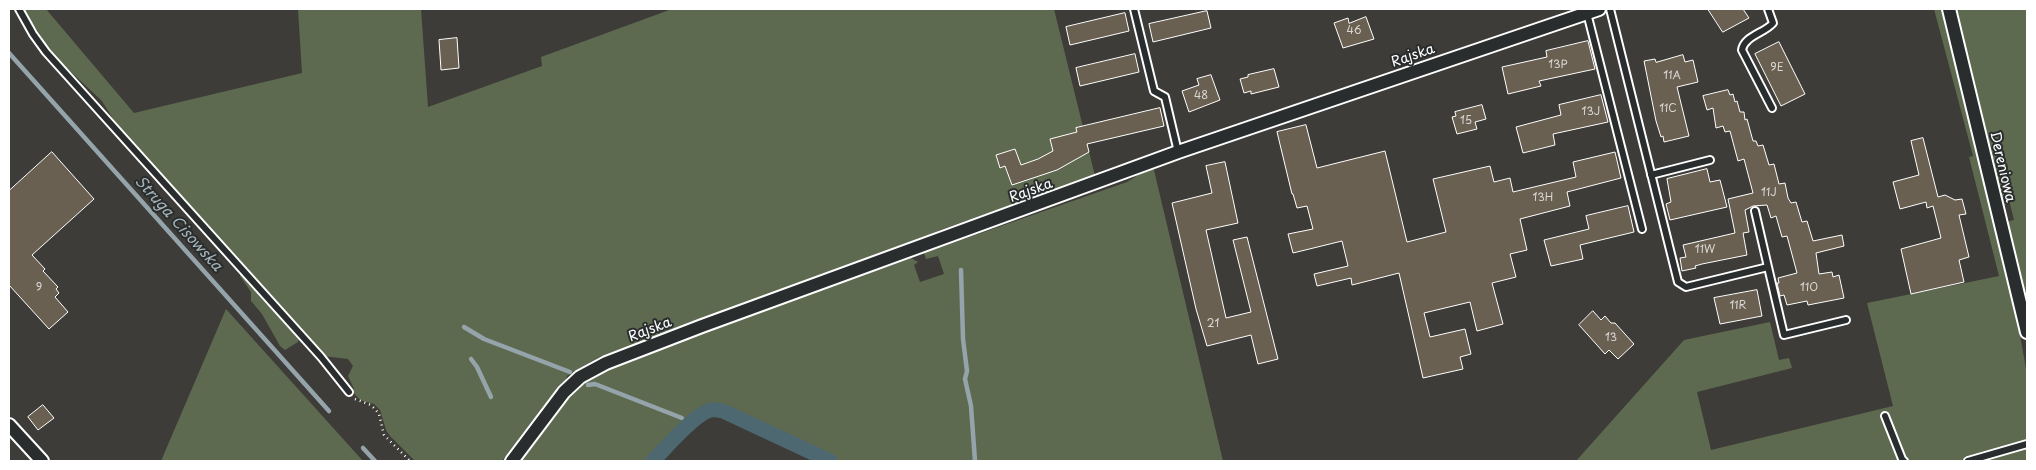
<!DOCTYPE html>
<style>
body{margin:0}
#map{position:relative;width:2036px;height:470px;overflow:hidden;background:#3d3c38;font-family:"Playpen Sans",sans-serif}
canvas{display:block}
.frame{position:absolute;inset:0;border:10px solid #fff;pointer-events:none}
</style>
<div id="map">
<canvas width="2036" height="470"></canvas>
<div class="frame"></div>
</div>
<script>
const c = document.querySelector('canvas').getContext('2d');
c.lineJoin = 'round';
function fillPath(path, color) { c.fillStyle = color; c.fill(path, 'evenodd'); }
function strokePath(path, color, width, dash) { c.strokeStyle = color; c.lineWidth = width; c.lineCap = dash ? 'butt' : 'round'; c.setLineDash(dash || []); c.stroke(path); }
function write(font, color, halo, rows, align = 'center') {
  c.font = font + ' "Playpen Sans",sans-serif'; c.lineWidth = 4; c.setLineDash([]); c.textBaseline = 'middle'; c.strokeStyle = halo; c.fillStyle = color; for (const [text, x, y, turn = 0] of rows) {
    c.save(); c.translate(x, y); c.rotate((+turn || 0) * Math.PI / 180); c.textAlign = isNaN(turn) ? turn : align; if (halo) c.strokeText(text, 0, 0); c.fillText(text, 0, 0); c.restore();
  }
}
const green = new Path2D(`
 M23,9H46L134,113L302,73L298,9H421L428,107L542,66L541,57L672,9H1054L1095,176L940,230L906,246L599,357L567,376L566,381L538,414L502,461H415L390,436L386,430L380,410L374,404L360,400L352,391L354,389L348,376L353,366L348,359L323,356L301,330L298,342L285,350L280,346L262,314L251,301V292L240,276L242,265L118,127L102,101L54,56Z
 M1934,9H1944L2009,275L2027,374V461H1576L1684,340L1770,322L1779,360L1789,358L1792,368L1697,392L1711,450L1893,406L1867,303L1999,276L1969,157L1973,156Z
 M1951,9H2027V302L2006,222L2014,220L2010,204L1998,206Z
 M1153,166L1223,461H838L724,407L710,405L694,416L648,461H519C544,429 566,395 600,371L716,327L911,258L918,262L914,265L920,282L944,274L938,256L926,259L924,253L1127,182Z
 M226,309L363,461H161Z`);
const stream = new Path2D(`
 M9,53L329,411
 M961,270L963,339L967,371L965,379L971,406L975,461
 M464,327L484,339L570,372
 M471,359L477,367L491,397
 M588,385L595,384L682,418
 M363,448L375,461`);
const canal = new Path2D(`
 M653,461C665,449 695,413 711,410C715,409 719,410 723,411L830,461`);
const building = new Path2D(`
 M1708,9H1743L1749,18L1723,32Z
 M1207,11L1211,28L1153,42L1149,24Z
 M1125,13L1129,31L1070,45L1066,27Z
 M1366,17L1374,39L1343,48L1334,23L1348,18L1349,23Z
 M457,38L459,68L441,70L439,40Z
 M1588,41L1595,69L1539,81L1541,86L1508,94L1502,67L1547,57L1546,51Z
 M1779,42L1805,94L1781,106L1755,54Z
 M1135,54L1139,72L1080,86L1076,68Z
 M1683,55L1685,62L1693,60L1698,82L1677,87L1689,136L1664,142L1663,136L1661,137L1656,121L1644,61L1655,59L1656,62Z
 M1274,69L1279,87L1251,94V91L1244,93L1240,79L1248,77V75Z
 M1211,75L1220,100L1189,112L1182,91L1199,85L1197,79Z
 M1728,90L1730,95L1733,94L1735,102L1737,101L1740,112H1744L1745,120L1747,119L1753,141H1756L1758,146L1763,145L1769,165L1774,164L1779,184L1785,183L1788,198L1791,203L1796,202L1802,222L1807,221L1813,241L1842,235L1844,246L1816,253L1819,274L1832,272L1833,277L1839,275L1844,298L1808,305L1807,301L1787,305L1784,295L1780,296L1777,283H1779L1778,278L1797,273L1787,236L1782,237L1776,216L1771,218L1767,205L1753,206L1745,210L1749,232L1743,233L1747,255L1702,264L1695,266L1696,268L1682,271L1680,258L1686,257L1683,245L1735,233L1728,199L1753,193L1744,159L1738,161L1730,131L1725,132L1723,126L1716,128L1713,108L1707,110L1703,96Z
 M1601,95L1608,122L1553,134L1555,145L1523,153L1516,127L1561,115L1559,105Z
 M1482,105L1486,119L1475,122L1477,129L1457,134L1452,117L1456,116L1455,112Z
 M1160,108L1164,126L1087,144L1089,152L1057,170L1012,185L1005,166L1000,168L996,155L1015,149L1021,165L1038,159L1053,151L1050,139L1077,132L1076,128Z
 M1306,125L1317,168L1385,151L1407,242L1446,232L1433,179L1490,166L1494,182L1510,178L1513,192L1576,177L1573,162L1615,152L1621,178L1567,192L1570,206L1520,219L1527,250L1510,254L1516,277L1492,283L1503,324L1477,331L1470,302L1424,313L1430,337L1465,329L1471,354L1460,357L1463,369L1423,378L1399,273L1352,285L1351,278L1317,286L1314,274L1348,266L1342,241L1293,253L1288,234L1313,229L1307,206L1297,208L1293,194H1292L1277,132Z
 M1923,138L1938,197L1945,195L1955,200L1962,199L1966,214L1959,215L1969,257L1959,260L1964,282L1911,294L1901,249L1941,238L1933,206L1927,208L1926,202L1900,209L1893,182L1919,175L1911,141Z
 M52,152L94,199L32,255L45,269L43,271L58,287L56,289L59,293L55,297L68,312L49,329L9,285V191Z
 M1225,162L1238,223L1206,230L1226,318L1251,312L1233,240L1247,237L1278,359L1258,364L1251,335L1207,346L1196,309L1172,203L1212,193L1206,166Z
 M1707,169L1710,182L1720,180L1727,207L1670,220L1666,204L1671,202L1667,179Z
 M1628,206L1634,232L1580,245L1583,259L1551,266L1544,240L1589,229L1586,216Z
 M1757,290L1762,316L1720,324L1714,298Z
 M1593,311L1601,320L1605,316L1611,323H1615L1634,344L1618,359L1609,350L1605,354L1579,325Z
 M43,405L54,418L38,430L28,417Z`);
const path = new Path2D(`
 M355,399L371,405L375,409L379,414L384,435L410,461`);
const lane = new Path2D(`
 M19,9L33,34L46,52L321,357L349,392
 M1134,9L1154,91L1165,97L1178,152
 M1610,9L1678,282L1686,287L1768,267L1784,335L1846,320
 M1768,9L1773,23C1765,33 1744,36 1742,50L1772,108
 M1587,13L1642,229
 M1651,175L1710,160
 M1755,211L1768,267
 M1885,416L1902,459L1904,461
 M1968,461L2027,444`);
const street = new Path2D(`
 M1949,9L2027,332
 M9,425L42,461
 M512,461L564,392L580,377L606,363L702,326L1178,152L1599,9`);
const numberNames = [
 ["46",1354,31],
 ["13P",1558,65],
 ["9E",1777,68],
 ["11A",1672,76],
 ["48",1201,96],
 ["11C",1668,109],
 ["13J",1591,112],
 ["15",1466,121],
 ["11J",1769,193],
 ["13H",1543,198],
 ["11W",1705,250],
 ["9",39,288],
 ["11O",1809,288],
 ["11R",1738,306],
 ["21",1213,324],
 ["13",1611,338]
];
const streetNames = [
 ["Rajska",1413,56,-19],
 ["Dereniowa",2002,167,77],
 ["Rajska",1031,191,-20],
 ["Rajska",650,330,-21]
];
const waterNames = [
 ["Struga Cisowska",178,224,48]
];
fillPath(green, '#5e6a50');
strokePath(stream, '#94a4aa', 4.5);
strokePath(canal, '#4d6871', 15);
fillPath(building, '#6a6051');
strokePath(building, '#fff', 1);
strokePath(lane, '#fff', 10);
strokePath(street, '#fff', 16);
strokePath(path, '#fff', 2.5, [1, 4]);
strokePath(lane, '#2a2d2e', 6);
strokePath(street, '#2a2d2e', 12);
write('11px', '#dad7d4', null, numberNames);
write('14px', '#fff', '#2a2d2e', streetNames);
write('italic 15px', '#a6b4b8', '#2a2d2e', waterNames);
</script>
